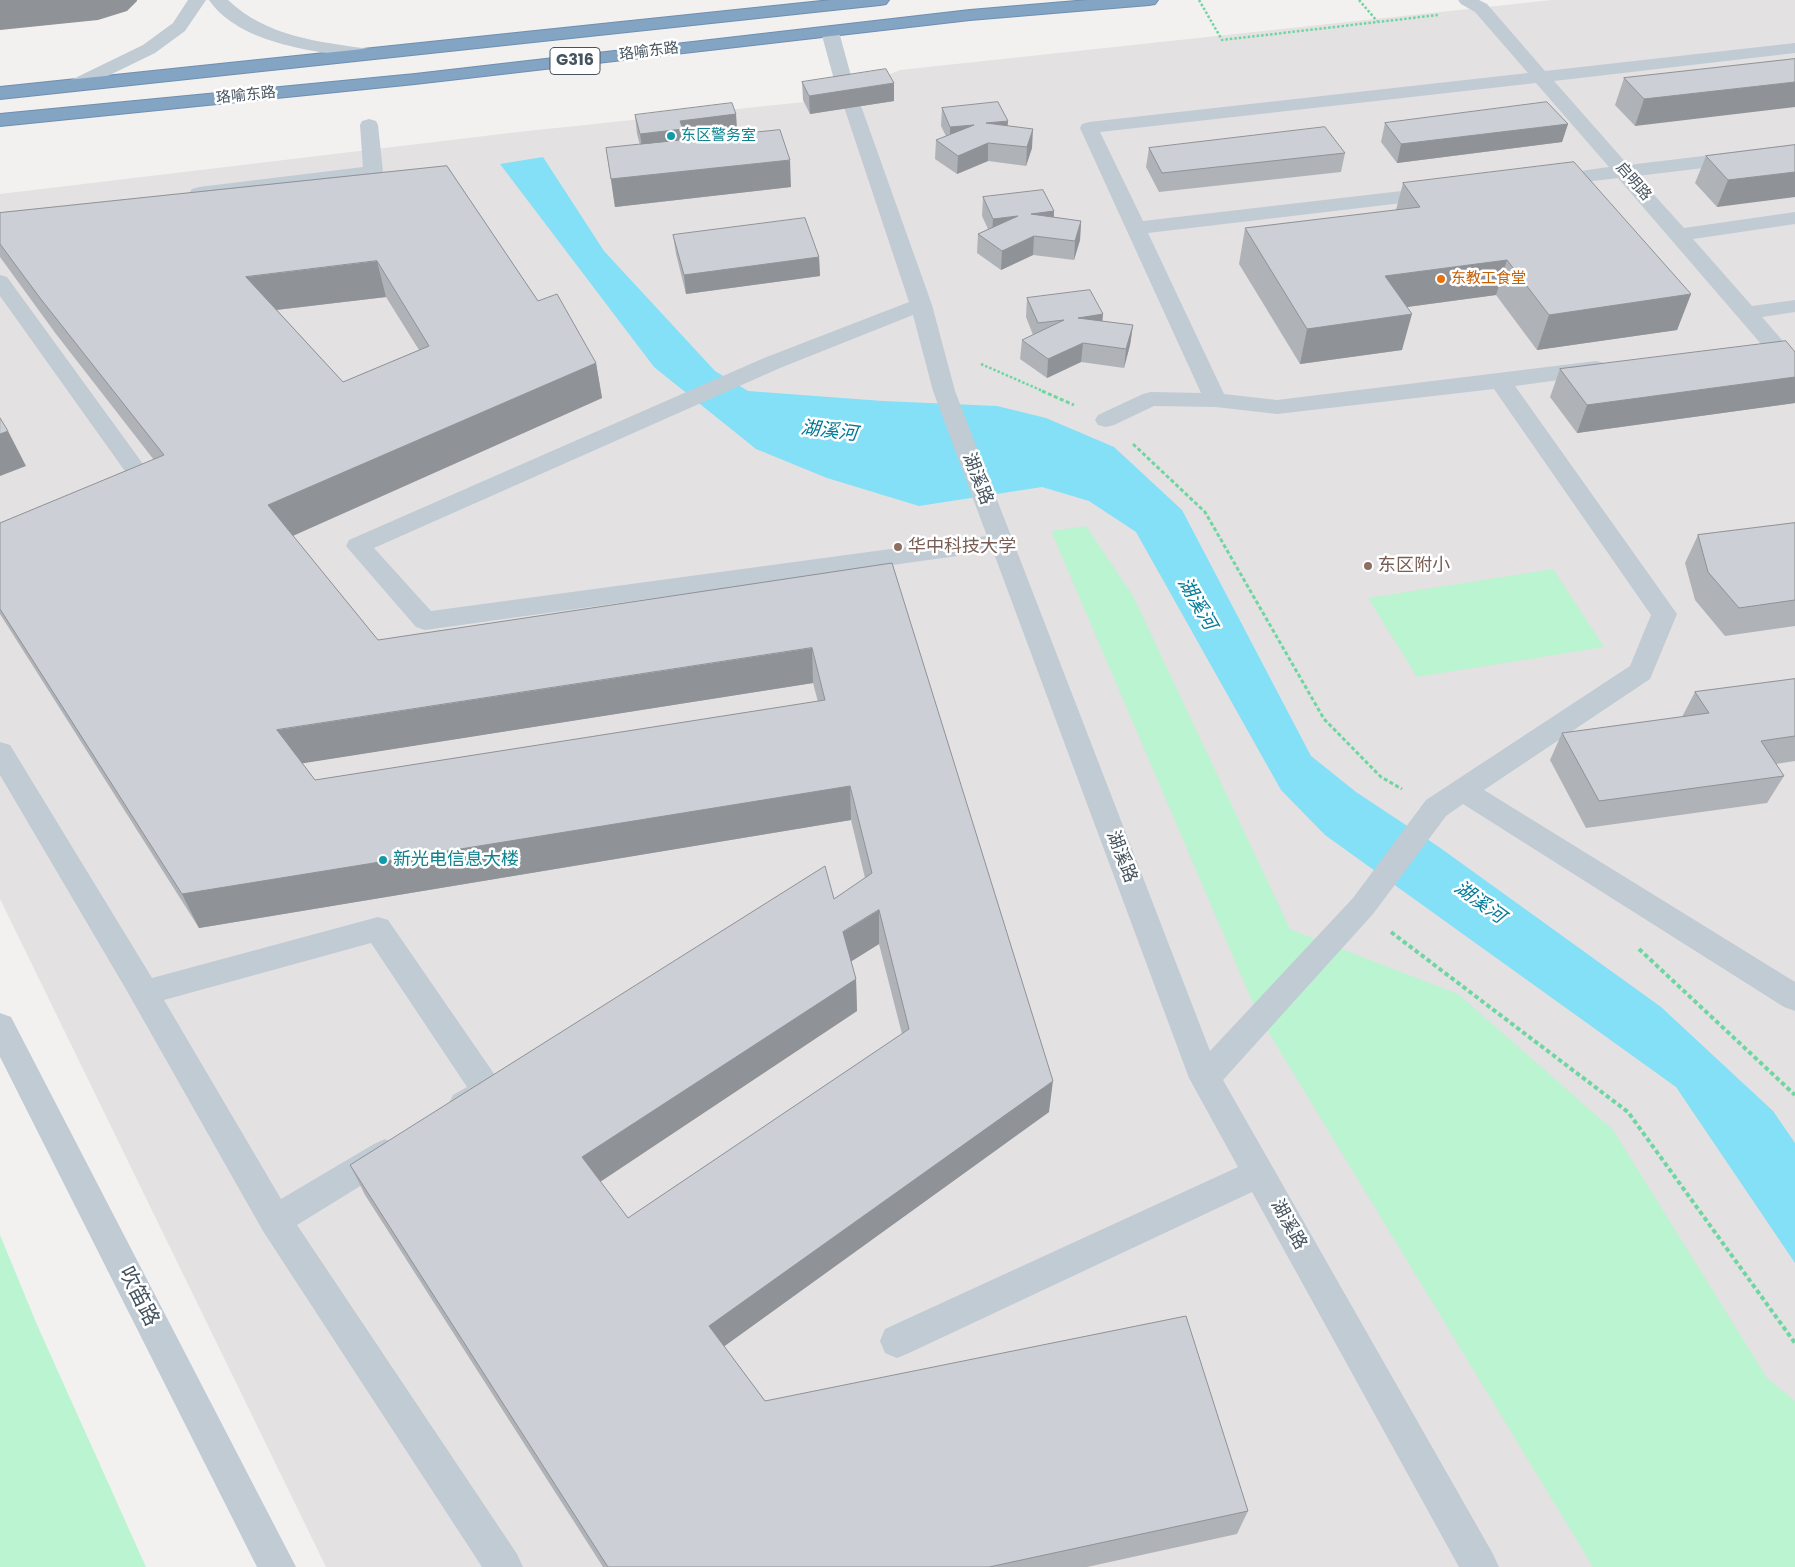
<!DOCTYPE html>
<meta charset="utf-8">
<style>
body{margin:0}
canvas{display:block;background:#f3f0f0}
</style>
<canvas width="1795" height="1567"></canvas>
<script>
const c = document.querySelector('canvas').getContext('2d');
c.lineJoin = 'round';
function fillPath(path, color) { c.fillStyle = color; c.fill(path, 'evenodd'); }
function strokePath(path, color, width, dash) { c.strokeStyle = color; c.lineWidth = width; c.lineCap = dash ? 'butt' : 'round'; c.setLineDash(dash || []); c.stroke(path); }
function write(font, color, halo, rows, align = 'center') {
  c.font = font + ' Poppins,"Noto Sans SC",sans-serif'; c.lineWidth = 5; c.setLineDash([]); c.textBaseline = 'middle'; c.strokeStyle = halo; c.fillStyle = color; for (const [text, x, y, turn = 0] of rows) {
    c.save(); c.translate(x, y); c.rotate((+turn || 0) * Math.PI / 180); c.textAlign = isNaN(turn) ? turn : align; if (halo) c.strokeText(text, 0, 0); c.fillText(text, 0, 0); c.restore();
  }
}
const education = new Path2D(`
 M1552,0H1795V1567H326L0,899V194L518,132L880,94L876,80L900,70Z`);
const green = new Path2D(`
 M1086,526L1133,596L1290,929L1458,994L1613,1130L1767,1378L1795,1401V1567H1593L1258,1015L1051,531Z
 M1553,569L1604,647L1417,677L1368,598Z
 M0,1235L38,1327L146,1567H0Z`);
const water = new Path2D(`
 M543,157L604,251L715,371L748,391L883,401L997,406L1046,418L1114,447L1182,510L1311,756L1356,792L1439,847L1661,1007L1773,1111L1795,1143V1263L1676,1087L1325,835L1281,790L1136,532L1089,501L1042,487L919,506L827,478L756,449L654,367L500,164Z`);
const pathFar2 = new Path2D(`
 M1199,0L1222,40L1438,15
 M1359,0L1377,21
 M981,364L1045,392`);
const pathFar1 = new Path2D(`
 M1042,391L1074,405
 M1133,444L1205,512L1324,719L1381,777L1402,789`);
const path = new Path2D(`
 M1391,932L1628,1112L1795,1343
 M1639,949L1795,1095`);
const minor = new Path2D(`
 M188,0H206L185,31L155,53L81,89L75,90L69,89L66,85L69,81L143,45L173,23Z
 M209,0H228C267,37 319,42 370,49L376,50L379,54L376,58L370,59C320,52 241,46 209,0Z
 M1458,0H1479L1487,4L1545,71L1795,43V53L1554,81L1628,165L1795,145V157L1637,176L1684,228L1795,212V224L1693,239L1752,306L1795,300V312L1762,317L1795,355V376L1787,374L1618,178L1551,186L1544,184L1541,180L1544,176L1609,167L1536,83L1100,132L1143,221L1436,187L1443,189L1446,193L1443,197L1436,199L1148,233L1224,394L1277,400L1596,361L1604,363L1607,368L1604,373L1596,375L1515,386L1677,614L1650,679L1484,790L1795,982V1011L1784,1007L1463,804L1446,816L1373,914L1223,1080L1493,1554L1499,1567H1459L1252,1192L909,1353L897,1358L885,1353L880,1341L885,1329L1238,1167L1189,1078L993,551L425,630L416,627L346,546L349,540L764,358L909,302L844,107L846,103L853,101L860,103L932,305L955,391L1210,1051L1353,898L1426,800L1630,666L1651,615L1494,389L1277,414L1216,407L1154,406L1114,425L1106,427L1098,425L1095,420L1098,415L1143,394L1151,392L1201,393L1080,128L1082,124L1089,122L1528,73L1475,12L1461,4ZM913,315L933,391L987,536L431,611L374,548L780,368Z
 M830,27L836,28L839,32L856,94L853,98L847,100L841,98L838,94L821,32L824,28Z
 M369,119L376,121L378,125L383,172L380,176L199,199L192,197L189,193L192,189L199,187L363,167L360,125L362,121Z
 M0,275L7,277L159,486L163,491C156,501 146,504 135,501L131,495L137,488L0,296Z
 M0,742L10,745L152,978L378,917L388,920L499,1081L504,1091C497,1106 480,1113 464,1119L453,1115L448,1105L453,1095L467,1087L371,943L164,1000L281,1199L374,1144L385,1139L396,1144L401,1154L396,1164L297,1225L517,1554L523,1567H482L263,1231L127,991L0,775Z
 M0,1013L11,1017L296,1567H257L0,1057Z`);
const highway = new Path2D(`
 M831,0H889L886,4L880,5L0,99V87Z
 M1088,0H1158L1155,4L1149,5L970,20L415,84L0,126V114L415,74L970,10Z`);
const wall = new Path2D(`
 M1795,59L1635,126L1615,105L1624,78Z
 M802,82L894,101L810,114L803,100Z
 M942,108L1008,126L1032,148L1026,166L988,161L957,174L935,159L936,140L946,136L941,126Z
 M736,114L737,132L684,139V140L791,187L615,207L606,148L640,145L637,134L635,115Z
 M1385,123L1568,124L1562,142L1397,163L1381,142Z
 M1795,145L1717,207L1695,183L1706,156Z
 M1149,148L1345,153L1341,172L1159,192L1146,167Z
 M447,166L538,301L596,363L602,398L293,536L378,640L892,563L1049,1112L724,1346L765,1401L1248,1511L1237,1534L1087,1567H603L365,1195L350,1165L834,899L865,878L851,820L199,928L0,614V523L154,460L56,334L0,257V213ZM386,297L419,350L343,382L277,310ZM813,683L818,702L315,780L302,763ZM879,944L902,1034L628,1218L600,1181L857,1011L856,979L851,961Z
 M1403,183L1691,294L1677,330L1537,350L1496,295L1407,307L1402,350L1300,364L1239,264L1245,228L1396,210Z
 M983,197L1054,211V217L1081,221L1080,240L1074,260L1033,255L1001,270L977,253L978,234L988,229L982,216Z
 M673,235L819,257L820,276L686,294L676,254Z
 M1027,298L1103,314L1102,321L1133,325L1130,345L1124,368L1081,362L1047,378L1020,359L1022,340L1033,335L1026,317Z
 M1795,352V403L1577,433L1550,397L1560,369Z
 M1795,523V626L1725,636L1695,600L1685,563L1698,535Z
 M1795,679V761L1776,764L1784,776L1767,803L1586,828L1550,760L1562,733L1682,717L1695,692Z`);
const shadedWall = new Path2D(`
 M0,0H137V1L127,11L98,20L0,30Z
 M1795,82V107L1635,126L1644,99Z
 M894,83V101L810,114L809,96Z
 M736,114L737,132L684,139L685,147L643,153L640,134L680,121Z
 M1008,121L1007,139L986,123Z
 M1568,124L1562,142L1397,163L1401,144Z
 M974,125L950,146V127Z
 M1033,129L1032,148L1026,166L1027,147Z
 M988,143V161L957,174L958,156Z
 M790,160L791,187L615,207L611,179Z
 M1795,172V197L1717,207L1728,180Z
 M1054,211L1053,230L1031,214Z
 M1018,216L992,238L993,219Z
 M1081,221L1080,240L1074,260L1075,241Z
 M1034,236L1033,255L1001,270L1002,251Z
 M819,257L820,276L686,294L684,275Z
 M1507,260L1496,295L1377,311L1385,276Z
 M377,261L386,297L258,312L246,277Z
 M1691,294L1677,330L1537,350L1549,315Z
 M1103,314L1101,333L1078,318Z
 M1412,314L1402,350L1300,364L1307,329Z
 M1133,325L1130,345L1124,368L1126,349Z
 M1083,343L1081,362L1047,378L1048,359Z
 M596,363L602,398L281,541L268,505Z
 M1795,377V403L1577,433L1587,405Z
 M8,431L26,466L0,476V434Z
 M812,648L813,683L292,765L277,730Z
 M850,786L851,820L199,928L182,894Z
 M879,910V944L844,966L843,932Z
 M856,979L857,1011L591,1188L582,1157Z
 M1053,1081L1049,1112L715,1353L709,1326Z`);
const building = new Path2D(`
 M1795,59V82L1644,99L1624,78Z
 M886,69L894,83L809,96L802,82Z
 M998,102L1008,121L986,123L1033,129L1027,147L988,143L958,156L936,140L974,125L950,127L942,108Z
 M1547,102L1568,124L1401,144L1385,123Z
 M732,103L736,114L680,121L683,129L640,134L635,115Z
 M1325,127L1345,153L1162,173L1149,148Z
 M780,130L790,160L611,179L606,148Z
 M1795,145V172L1728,180L1706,156Z
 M1574,162L1691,294L1549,315L1507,260L1385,276L1412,314L1307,329L1245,228L1420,207L1403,183Z
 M447,166L538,301L557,294L596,363L268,505L378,640L892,563L1053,1081L709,1326L765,1401L1186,1316L1248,1511L989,1567H608L350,1165L825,866L834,899L872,873L850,786L182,894L0,609V523L164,455L40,298L0,244V213ZM377,261L429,346L343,382L246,277ZM812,648L825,700L315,780L277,730ZM879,910L909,1029L628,1218L582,1157L856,979L843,932Z
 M1043,190L1054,211L1031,214L1081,221L1075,241L1034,236L1002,251L978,234L1018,216L993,219L983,197Z
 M805,218L819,257L684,275L673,235Z
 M1090,290L1103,314L1078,318L1133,325L1126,349L1083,343L1048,359L1022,340L1064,320L1038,323L1027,298Z
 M1786,341L1795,352V377L1587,405L1560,369Z
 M0,418L8,431L0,434Z
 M1795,523V600L1739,608L1708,572L1698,535Z
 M1795,679V736L1761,741L1784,776L1599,801L1562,733L1709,713L1695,692Z`);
const markers = [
 [671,136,5,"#0f9aa8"],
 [1441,279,5,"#e8710a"],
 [898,547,5,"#8d6e63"],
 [1368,566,5,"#8d6e63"],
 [383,860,5,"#0f9aa8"]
];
const farStreetnames = [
 ["珞喻东路",649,52,-7],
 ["珞喻东路",246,96,-6],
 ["启明路",1633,182,49]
];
const farCulturenames = [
 ["东区警务室",681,136]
];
const farFoodnames = [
 ["东教工食堂",1451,279]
];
const shields = [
 [575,61,50]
];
const shieldNames = [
 ["G316",575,61]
];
const streetNames = [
 ["湖溪路",977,479,69],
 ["湖溪路",1121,857,69],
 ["湖溪路",1288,1225,61]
];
const educationNames = [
 ["华中科技大学",908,547],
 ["东区附小",1378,566]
];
const cultureNames = [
 ["新光电信息大楼",393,860]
];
const waterNames = [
 ["湖溪河",829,432,7],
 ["湖溪河",1196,604,60],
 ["湖溪河",1479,903,36]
];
const nearStreetnames = [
 ["吹笛路",138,1297,63]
];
fillPath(education, '#e4e1e2');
fillPath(green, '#bbf4d0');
fillPath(water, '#84e0f6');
strokePath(highway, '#6f8fb0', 2);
strokePath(pathFar2, '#6fd6a2', 2.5, [2.5, 2]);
strokePath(pathFar1, '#6fd6a2', 3, [4, 2.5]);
strokePath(path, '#6fd6a2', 4, [4.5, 3]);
fillPath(minor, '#c0cbd4');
fillPath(highway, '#84a4c4');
fillPath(wall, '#afb3b8');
fillPath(shadedWall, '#8f9296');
fillPath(building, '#ccd0d6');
strokePath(building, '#8f9296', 1);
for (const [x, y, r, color] of markers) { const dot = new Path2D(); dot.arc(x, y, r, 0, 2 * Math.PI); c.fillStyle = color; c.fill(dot); strokePath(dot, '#fff', 2); }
write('15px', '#465460', '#fff', farStreetnames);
write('15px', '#0d838f', '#fff', farCulturenames, 'left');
write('15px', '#c56008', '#fff', farFoodnames, 'left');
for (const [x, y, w] of shields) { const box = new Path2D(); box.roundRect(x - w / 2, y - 13.5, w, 27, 4); c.fillStyle = '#fff'; c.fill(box); strokePath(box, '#465460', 1); }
write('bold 16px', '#465460', null, shieldNames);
write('18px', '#465460', '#fff', streetNames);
write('18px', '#785e54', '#fff', educationNames, 'left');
write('18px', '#0d838f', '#fff', cultureNames, 'left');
write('italic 19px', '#037b98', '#fff', waterNames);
write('21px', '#465460', '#fff', nearStreetnames);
</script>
